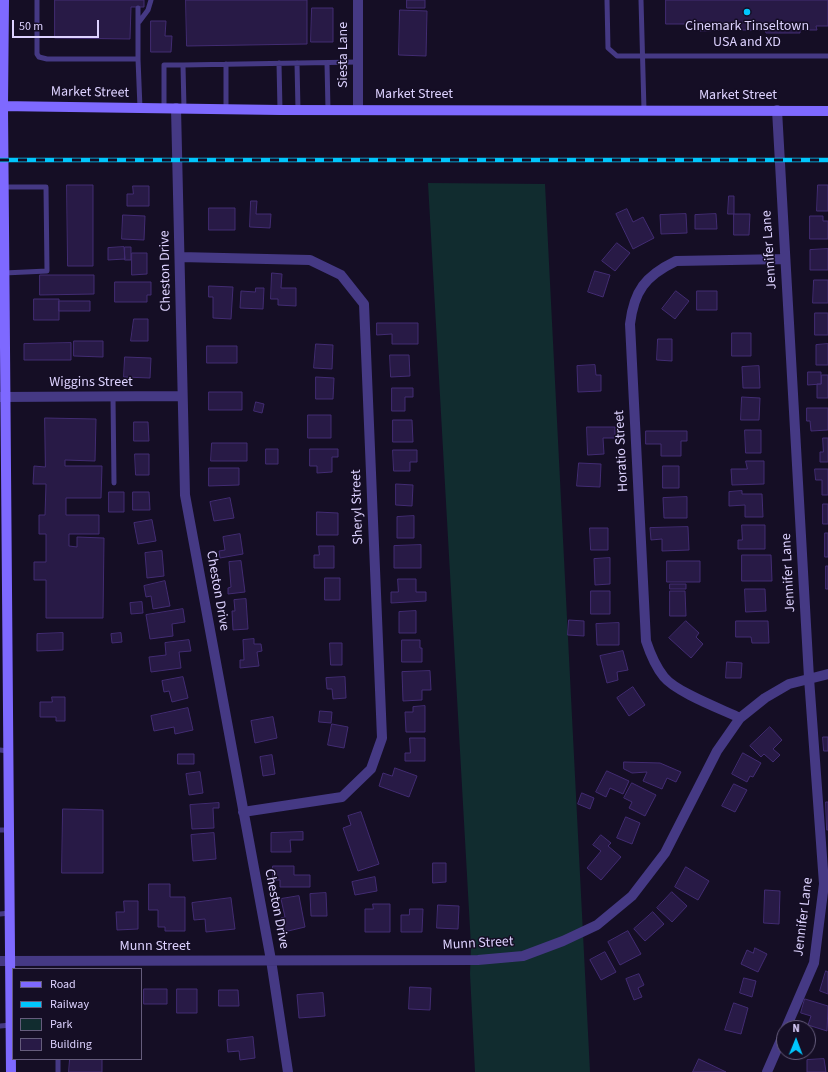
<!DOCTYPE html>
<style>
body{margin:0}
#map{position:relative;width:828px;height:1072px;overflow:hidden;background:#150e25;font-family:"Source Sans 3",sans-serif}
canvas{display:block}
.legend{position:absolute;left:12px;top:968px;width:130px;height:92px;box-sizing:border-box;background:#150e25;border:1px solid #655c7c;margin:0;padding:5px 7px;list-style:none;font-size:12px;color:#ddd2ff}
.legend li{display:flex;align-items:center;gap:8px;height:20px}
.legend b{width:20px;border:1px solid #655c7c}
.north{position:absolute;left:776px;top:1020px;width:40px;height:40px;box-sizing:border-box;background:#150e25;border:1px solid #655c7c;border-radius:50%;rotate:1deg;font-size:11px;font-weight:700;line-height:16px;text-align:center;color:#ddd2ff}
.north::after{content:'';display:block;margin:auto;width:14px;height:18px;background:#00c6fd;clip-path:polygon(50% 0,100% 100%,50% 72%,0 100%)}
.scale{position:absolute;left:12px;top:20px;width:87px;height:18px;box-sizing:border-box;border:2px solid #ddd2ff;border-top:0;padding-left:5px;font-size:12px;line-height:14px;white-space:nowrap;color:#ddd2ff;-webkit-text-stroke:3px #150e25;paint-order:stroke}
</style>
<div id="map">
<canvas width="828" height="1072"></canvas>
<ul class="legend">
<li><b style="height:5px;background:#7e69ff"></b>Road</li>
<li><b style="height:5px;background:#00c6fd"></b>Railway</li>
<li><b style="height:11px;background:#112c2f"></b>Park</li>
<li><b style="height:11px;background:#281a46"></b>Building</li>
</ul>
<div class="north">N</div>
<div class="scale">50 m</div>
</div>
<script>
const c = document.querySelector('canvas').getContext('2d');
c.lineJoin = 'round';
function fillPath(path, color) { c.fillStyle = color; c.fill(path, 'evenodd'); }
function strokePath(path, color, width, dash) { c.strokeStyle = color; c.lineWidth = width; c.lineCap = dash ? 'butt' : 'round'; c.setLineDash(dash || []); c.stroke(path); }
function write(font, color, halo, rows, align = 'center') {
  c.font = font + ' "Source Sans 3",sans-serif'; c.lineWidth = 3; c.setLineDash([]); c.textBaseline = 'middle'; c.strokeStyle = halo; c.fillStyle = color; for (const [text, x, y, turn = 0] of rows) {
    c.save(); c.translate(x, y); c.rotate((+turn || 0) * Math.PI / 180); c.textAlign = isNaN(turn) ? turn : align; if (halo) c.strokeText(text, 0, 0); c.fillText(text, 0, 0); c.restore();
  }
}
const green = new Path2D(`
 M428,183L545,184L590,1072H475L470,974L471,946Z`);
const building = new Path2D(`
 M55,0H144V7H131L130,39L55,38Z
 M186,0H307V44L187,46Z
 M407,0H425V8H407Z
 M666,0H828V26H816L817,30H800V33H766L765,30H740V27H727V30L700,31V24H666Z
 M312,8H333V42H311Z
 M400,10L427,11L426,56L399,55Z
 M151,21H166L165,36H172L171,52H151Z
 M67,185H93V266H68Z
 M818,185H828V211H817Z
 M133,186H149V206H127V194H133Z
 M729,196H734V214H728Z
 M251,201H257L256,214H271L270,228L250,227Z
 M209,208H235V230H209Z
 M627,209L633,222L643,217L654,238L633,249L616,214Z
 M686,214L687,233L661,234L660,215Z
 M716,214L717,229H695V215Z
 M734,214H750L749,235H734Z
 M123,215L145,216L144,240L122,239Z
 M810,216H823V221H828V239H810Z
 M617,243L630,253L615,271L602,261Z
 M124,247L125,259L108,260V248Z
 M125,247H131V260H125Z
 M828,249V270H810V250Z
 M132,253H147V274L132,275Z
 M595,271L610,275L603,297L588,292Z
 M272,273L282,274L281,288H296V306L278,305V299H271Z
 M40,275H94V294L40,295Z
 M814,280H828V303H813Z
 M115,282H151V295H147V302H115Z
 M209,286L233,287L231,319L213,318V297H209Z
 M256,288H264L263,309L240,308L241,291L255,292Z
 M676,291L689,301L675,319L662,309Z
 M697,291H717V310H697Z
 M34,299H59V320H34Z
 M59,301H90V311H59Z
 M815,313H828V335H815Z
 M134,319H148V341H131Z
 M377,323H418V344H392V334L377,335Z
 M732,333H751V356H732Z
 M658,339H672V361L657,360Z
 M74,341H103V357L74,356Z
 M71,343V360H24V344Z
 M316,344L333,345L332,369L314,368Z
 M828,344V365H816V345Z
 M207,346H237V363H207Z
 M390,355H409L410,376L391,377Z
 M125,357L151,358L150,378L124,377Z
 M595,365L596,375H601V391L578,392L577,366Z
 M759,366L760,388H743L742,367Z
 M808,372H821V384L808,385Z
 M822,375H828V398H817V384H821Z
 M316,377L334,378L333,399H316Z
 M392,388H413V397H405V411H392Z
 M209,392H242V410H209Z
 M742,397L760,398L759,420H741Z
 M256,402L264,404L262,413L254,411Z
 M807,408H828V430L811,431L810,421H807Z
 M308,415H331V438H308Z
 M45,418L96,419L95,461L65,460V466H102L101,498H66V515H99V534H69V546L77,547V537L104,538L103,618H46V580H34V562H46V534H39V515H45L46,484H33L34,466L45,467Z
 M393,420H412L413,442H393Z
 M134,422H148L149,441H134Z
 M587,427H615V438H603L604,454L588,455Z
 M745,430H761V453H746Z
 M646,431H687V441H681V456H661V444H646Z
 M823,438H828V462H820V452H823Z
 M212,443H247V461H211Z
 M266,449H278V464H266Z
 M310,449H338V457H332V472L317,473V466H310Z
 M393,450H417V462H410V471H394Z
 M135,454H149V475H136Z
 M746,461H764V484L732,485L731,469H747Z
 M579,463L601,464L600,487L577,486Z
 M663,466H679V488H663Z
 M209,468H239V485L209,486Z
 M815,469H828V495H822V480H816Z
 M396,484L413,485L412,506L396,505Z
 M742,491V494H762L763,517H745V505L729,506V492Z
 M109,492H124V512H109Z
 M133,492H149L150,510H133Z
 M687,497V518H664L663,498Z
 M230,498L234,518L214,521L210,502Z
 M823,504H828V524H823Z
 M317,512L338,513V535H317Z
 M414,516V538H397V517Z
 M152,520L156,541L138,544L134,523Z
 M742,525H765V549H738V540H742Z
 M688,527L689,550L662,551V539L651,540L650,528Z
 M590,528H608V550H591Z
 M825,533H828V557H825Z
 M240,534L243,554L220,558L219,551L225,550L223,537Z
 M421,545V568H394V546Z
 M319,546H334V568H314V555H319Z
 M162,551L164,576L147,578L145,553Z
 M742,555H771L772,581H742Z
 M610,558V584L595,585L594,559Z
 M241,561L245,592L228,594V588L231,587L229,562Z
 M667,561H700V582H667Z
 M826,566H828V589H826Z
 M325,578H340V600H325Z
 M398,579H416V592H426V601L391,603V592H398Z
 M165,581L170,606L153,609L151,596L146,597L144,586Z
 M670,584H686V589H670Z
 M745,589H765L766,611L746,612Z
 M591,591H610V614H591Z
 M670,591H685L686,616H670Z
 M246,599L248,629L233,630L232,611H235L234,600Z
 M142,602L143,613L131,614L130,603Z
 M183,609L185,622L172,624L173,636L150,639L146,615Z
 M416,611V633H399V612Z
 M569,620L584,621V636L568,635Z
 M686,621L699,633L696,637L703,644L691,658L669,638Z
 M736,621H768L769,643H752L751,637H736Z
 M619,623V645H597L596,624Z
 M63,633V650L37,651V634Z
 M121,633L122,642L112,643L111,634Z
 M254,639V644H261L262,651L257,652L259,666L240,668V660H244L243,640Z
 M189,640L191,651L179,652L181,668L151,672L149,657L166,655L165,643Z
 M402,640H420V648H422V662H402Z
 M330,643H342V665H331Z
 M623,651L628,670L617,672L618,680L607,683L600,656Z
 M727,662L742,663L741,678H726Z
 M430,671L431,690H422V700L403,701L402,672Z
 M183,677L188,698L172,702L169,691L164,692L162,681Z
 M345,677L346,698L333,699L332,689H327L326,678Z
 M633,687L645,705L629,716L617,698Z
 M52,697H65V721H56V717H40V702H52Z
 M425,706V732H406L405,712H413V707Z
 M188,708L193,730L175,734L174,727L154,731L151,716Z
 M320,711L332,712L331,723L319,722Z
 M273,717L277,738L255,743L251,721Z
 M332,724L348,727L344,748L328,745Z
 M770,727L782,740L773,749L780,755L773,762L764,754L761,757L750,746Z
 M823,737H828V751H824Z
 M410,738H425V761H405V753H410Z
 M743,753L761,763L753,777L750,776L747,782L732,774Z
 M178,754H194V764H178Z
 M272,755L275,774L263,776L260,757Z
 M624,762L660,763L681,772L676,782L667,778L662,789L643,781L647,772L632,773L624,769Z
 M395,768L417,776L409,797L379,786L383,773L392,776Z
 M607,771L629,781L623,794L610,788L606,797L596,792Z
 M200,772L203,793L189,795L186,774Z
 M632,783L656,795L645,816L629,808L632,802L624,798Z
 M734,784L747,790L735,812L722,806Z
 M582,793L594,798L590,809L578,804Z
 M826,802H828V830H827Z
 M219,803V808H213L214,828L192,829L190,805Z
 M63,809L103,810V873H62Z
 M361,812L379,864L358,871L343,828L351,825L348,816Z
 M626,817L640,823L632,844L617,838Z
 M303,832V840H290L291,852H271V833Z
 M214,833L216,859L193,861L191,835Z
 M601,835L611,843L608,846L621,857L601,880L587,868L601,851L593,845Z
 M433,863H446V882L433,883Z
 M273,866H294V875H310V887H280V880H273Z
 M686,867L709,881L698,900L675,887Z
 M375,877L377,891L355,895L352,882Z
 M149,884H170V897H185V931H165V927H158V910H149Z
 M765,890L780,891L779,924L764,923Z
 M672,892L687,906L672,922L657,908Z
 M326,893L327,916H311L310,894Z
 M299,896L305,927L284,932L281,918L285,917L281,899Z
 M231,898L235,929L206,932L205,919L194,920L192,903Z
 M124,901H138V929L117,930L116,912H124Z
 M373,904H390V932H365V909H373Z
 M438,905L459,906L458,929L437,928Z
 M410,909H423L422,932H401V915H409Z
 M653,912L664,924L645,941L634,929Z
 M628,931L641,954L620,965L608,942Z
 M755,948L767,954L758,972L741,964L747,950L753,953Z
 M605,952L616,972L601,980L590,960Z
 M826,971L828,972V994L820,991Z
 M639,974L644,985L638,988L642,997L634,1000L626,979Z
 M744,978L756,981L752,997L740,993Z
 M410,987L431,988L430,1010L409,1009Z
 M144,989H167V1004H144Z
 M177,989H197V1013H177Z
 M219,990H238L239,1006H219Z
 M323,993L325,1016L299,1018L297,995Z
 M805,999L828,1006L827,1031L808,1025L811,1016L801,1013Z
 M734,1003L748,1008L741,1034L725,1030Z
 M253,1037L255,1058L240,1060L239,1051L228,1052L227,1040Z
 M70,1059H102V1072H69Z
 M699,1059L726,1072H693Z
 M824,1059L826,1072H807V1060Z`);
const lane = new Path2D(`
 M37,0V54L39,57L47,59H138L140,108
 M607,0L608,48L617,56H828
 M641,0L644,110
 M138,8V59
 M139,22L148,10L151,0
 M279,63L280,110
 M297,63L298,110
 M327,63L328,110
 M226,64V109
 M164,108V65H183
 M184,109L183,65L358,62
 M3,187H46L47,271L4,273
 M113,397L114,483
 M0,750L8,751
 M0,830H9
 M0,914L10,913
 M0,1026L11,1025
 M58,1072V1059`);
const street = new Path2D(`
 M358,0V109
 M176,108L185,495L271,960L288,1072
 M777,110L809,678L824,884L814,963L786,1028
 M180,257L310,260L341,275L364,304L382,738L371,769L342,797L243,812
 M0,397L182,396
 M740,718C721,709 676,692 664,677C655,666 650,653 646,641L630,324C634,291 645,276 676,261L785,259
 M0,961L478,960L523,956L563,941L597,925L632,896L665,853L717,751L740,718L765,698L789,684L828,674
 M767,1072L784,1033`);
const secondary = new Path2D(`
 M4,0L3,106L11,1072
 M0,106L280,110L828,111`);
const rail = new Path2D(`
 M0,160H828`);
const markers = [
 [747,12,4,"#00c6fd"]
];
const poiNames = [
 ["Cinemark Tinseltown",747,27],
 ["USA and XD",747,43]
];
const streetNames = [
 ["Siesta Lane",344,55,-90],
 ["Market Street",90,93,1],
 ["Market Street",414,95],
 ["Market Street",738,96],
 ["Jennifer Lane",770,250,-94],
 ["Cheston Drive",166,271,-91],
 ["Wiggins Street",91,383],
 ["Horatio Street",622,451,-93],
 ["Sheryl Street",358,507,-92],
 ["Jennifer Lane",789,573,-93],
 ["Cheston Drive",217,591,80],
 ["Cheston Drive",276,909,79],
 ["Jennifer Lane",804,917,-83],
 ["Munn Street",478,944,-3],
 ["Munn Street",155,947]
];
fillPath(green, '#112c2f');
fillPath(building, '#281a46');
strokePath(building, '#422c72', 1);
strokePath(lane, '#453984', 5);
strokePath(street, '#453984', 10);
strokePath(secondary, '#7e69ff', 10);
strokePath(rail, '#00c6fd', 4.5);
strokePath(rail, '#150e25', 3, [9]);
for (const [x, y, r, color] of markers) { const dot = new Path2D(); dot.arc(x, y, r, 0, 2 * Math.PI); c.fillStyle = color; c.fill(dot); strokePath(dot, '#150e25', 1.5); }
write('14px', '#ddd2ff', '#150e25', poiNames);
write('14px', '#ddd2ff', '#150e25', streetNames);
</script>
